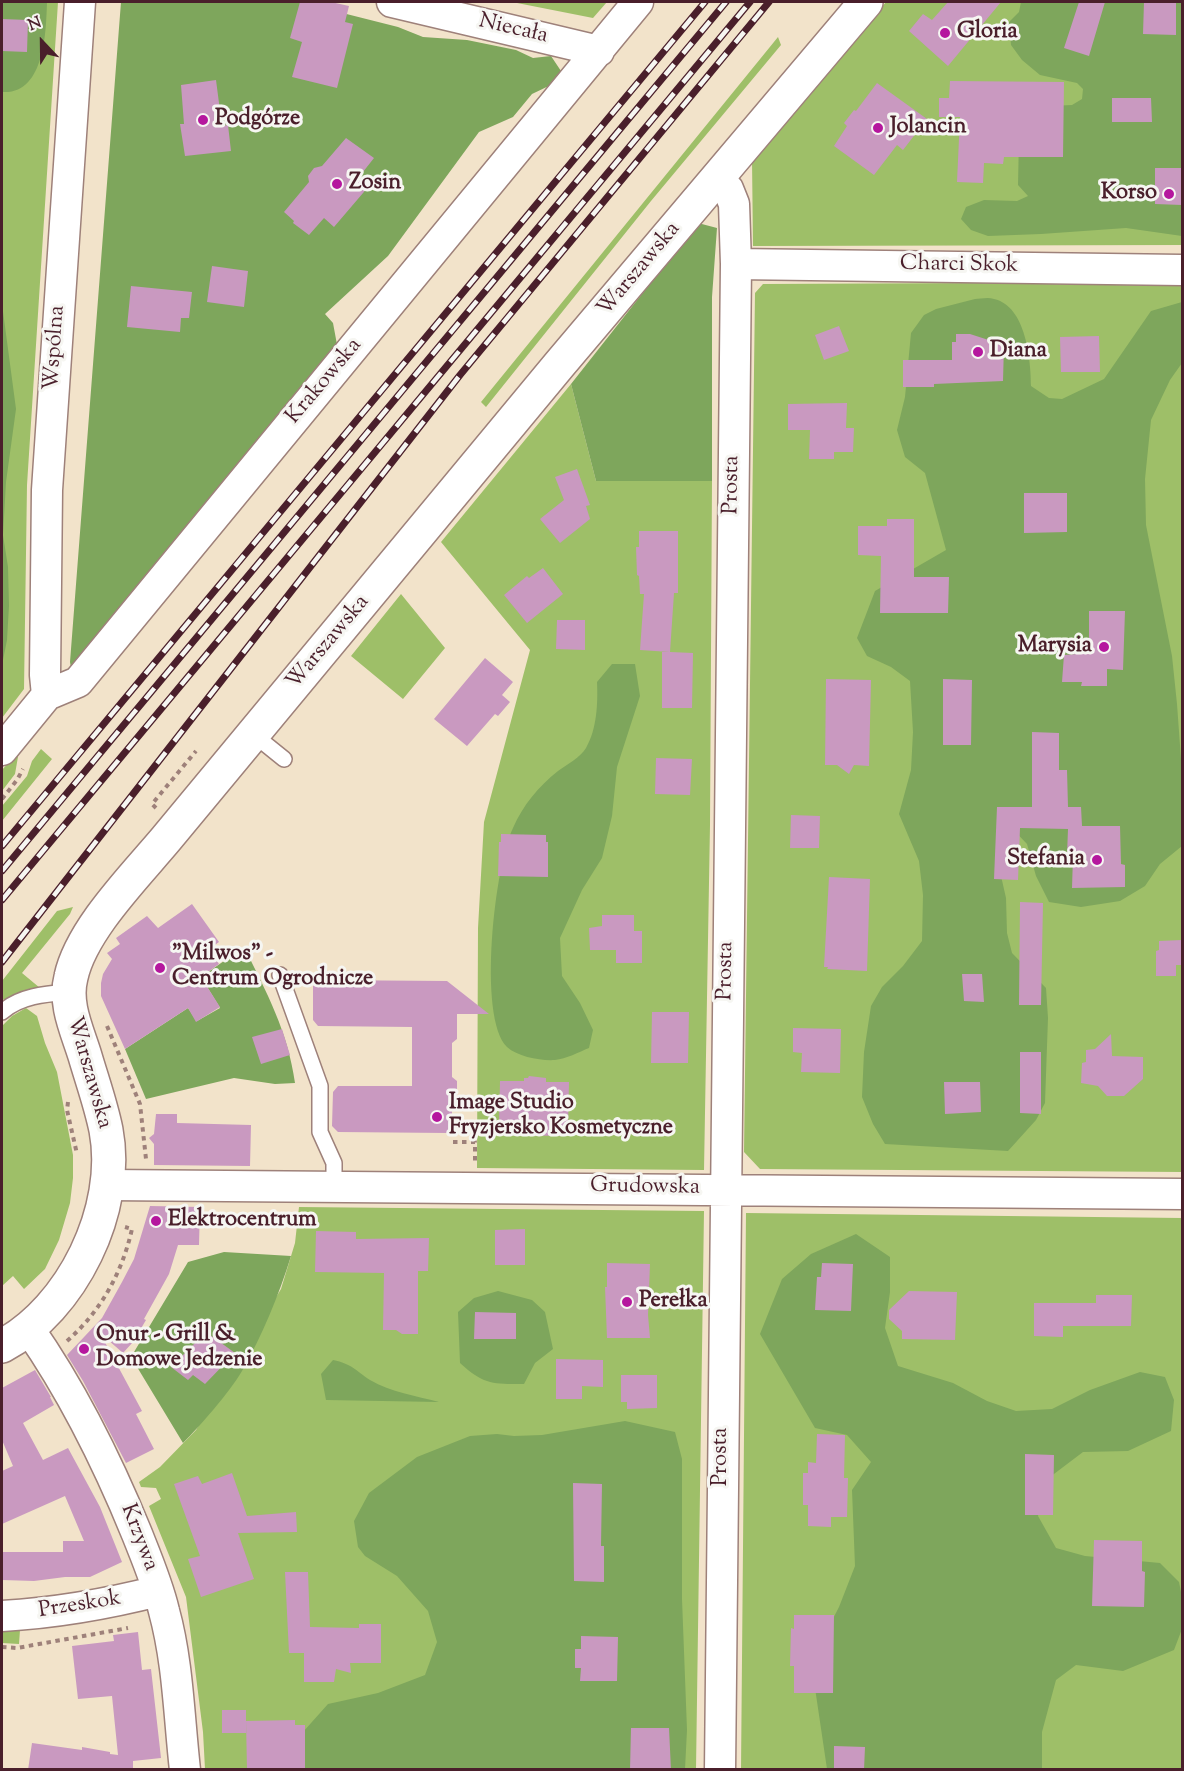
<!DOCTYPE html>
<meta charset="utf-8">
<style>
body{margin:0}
#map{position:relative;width:1184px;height:1771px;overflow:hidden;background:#f2e3ca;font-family:"Sorts Mill Goudy",serif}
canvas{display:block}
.frame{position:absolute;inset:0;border:3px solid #4a1f2b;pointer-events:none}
.north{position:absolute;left:12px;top:12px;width:60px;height:60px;-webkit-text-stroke:4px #f6f6f2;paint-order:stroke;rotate:338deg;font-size:16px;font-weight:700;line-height:24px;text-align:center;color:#4a1f2b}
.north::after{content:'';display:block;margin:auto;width:21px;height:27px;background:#4a1f2b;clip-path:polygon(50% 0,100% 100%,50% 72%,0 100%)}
</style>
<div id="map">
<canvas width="1184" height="1771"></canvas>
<div class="frame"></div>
<div class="north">N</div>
</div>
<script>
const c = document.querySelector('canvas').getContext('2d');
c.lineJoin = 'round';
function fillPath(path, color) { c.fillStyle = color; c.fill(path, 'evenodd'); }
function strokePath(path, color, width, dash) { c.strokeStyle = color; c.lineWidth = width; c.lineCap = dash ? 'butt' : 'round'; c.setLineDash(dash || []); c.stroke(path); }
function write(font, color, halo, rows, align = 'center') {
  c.font = font + ' "Sorts Mill Goudy",serif'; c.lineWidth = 6; c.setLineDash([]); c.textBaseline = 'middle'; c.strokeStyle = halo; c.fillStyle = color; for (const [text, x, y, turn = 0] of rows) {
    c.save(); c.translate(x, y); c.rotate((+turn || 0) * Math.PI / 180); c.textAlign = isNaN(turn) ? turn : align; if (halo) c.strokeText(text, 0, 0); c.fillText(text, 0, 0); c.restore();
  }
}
const green = new Path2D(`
 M2,2H58L27,485L24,689L2,718Z
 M512,2H607L593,18Z
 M886,2H1182V245L753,246L752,160Z
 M778,37L781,45L651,201L486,407L481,402Z
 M979,283L1182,286V1172L760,1169L744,1152L755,293L763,284Z
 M571,384L596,481H712L710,825L704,1170L477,1168L478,928L484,822L530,650L441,542Z
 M401,594L445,648L403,699L351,656Z
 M41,749L52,759L2,821V806L27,776L32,761Z
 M19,751L15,774L2,791V770Z
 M73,907L70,914L22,973L40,988L2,1000V981L57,911Z
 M26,1008L37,1016L45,1043L57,1072L73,1155V1178L70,1203L59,1240L45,1269L24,1289L13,1276L2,1286V1026L12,1016Z
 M299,1207L704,1211L696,1769H205L203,1732L186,1597L149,1506L161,1499L156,1488L141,1487L139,1482L160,1467L196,1430L281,1289L295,1243Z
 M746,1213L1182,1218V1769L741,1770Z
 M2,1628L20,1630L19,1644L2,1643Z`);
const forest = new Path2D(`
 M2,2H47C46,31 45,95 2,92Z
 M121,2H299L398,27L423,37L467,40L516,50L533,58L551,56L561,71L555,83L532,94L513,117L479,132L388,256L325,314L333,323L338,350L71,668L70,662Z
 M1021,2H1182V236L1126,228L1041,234L988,236L971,230L961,219L966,207L984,200L1017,201L1028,196L1018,185L1019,138L1051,106L1072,105L1082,99L1083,89L1077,83L1040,75L1022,60L1011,45L1009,22L1019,12Z
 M698,223L717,228L712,297V481H596L571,384Z
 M975,299C980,299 988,297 994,299C1026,306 1031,360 1031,386L1049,398L1062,399L1104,379L1151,311L1182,302V363L1170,380L1151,420L1145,479L1146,525L1172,656L1177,704L1182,773V846L1160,864L1145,886L1120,901L1081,907L1049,902L1036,876L1027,844L1007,823L996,854L1006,898L1007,933L1012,953L1046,988L1048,1018L1045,1103L1036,1120L1008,1151L885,1144L873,1124L862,1097L864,1052L871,1006L882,987L903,966L922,941L923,895L919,861L899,814L911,770L913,732L910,681L891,667L867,656L857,638L875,591L946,550L925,473L905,457L897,430L905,397L911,333L924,315L936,309Z
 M2,304L16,409L6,482L3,535L8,567L9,606L7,640L2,665Z
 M612,664H635L640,696L617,767L612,816L602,858L582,890L560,938L562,976L580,1003L593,1030L589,1048C579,1052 566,1059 555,1060C541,1061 518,1057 507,1047C477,1017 495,864 513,828C523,805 538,787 558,771C566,765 581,757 586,748C597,729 598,703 597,682Z
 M244,947C267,993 288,1032 295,1083L275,1084L234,1078L146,1099L125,1049L188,1008L197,1021L220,1008L201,977Z
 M856,1234L890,1257V1292L885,1328L898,1366L953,1383L987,1401L1016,1411L1052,1409L1090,1390L1140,1372L1165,1377L1174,1400L1171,1431L1128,1451L1083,1452L1046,1480L1038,1516L1056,1548L1085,1556L1160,1563L1179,1582L1182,1597V1629L1174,1650L1123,1671L1076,1665L1056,1680L1042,1732V1769H827L815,1688L816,1652L839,1607L855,1566L852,1490L871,1462L847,1435L815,1428L760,1334L782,1279L811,1254Z
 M224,1252L291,1256C279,1295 262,1336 242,1371C229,1393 201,1425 183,1443L131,1357L188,1262Z
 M498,1291L532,1300L545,1312L553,1349L535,1363L524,1384C493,1384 484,1385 460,1363L458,1312L474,1298Z
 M333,1360C352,1364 355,1370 370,1380C391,1392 416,1396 439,1402L326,1400L321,1374Z
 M625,1421L675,1432L682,1459V1599L687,1730L685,1769L289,1770L303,1732L328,1704L378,1693L425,1675L437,1642L428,1611L397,1576L365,1556L358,1547L354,1521L369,1493L417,1457L470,1436L497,1434L514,1436L542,1435Z`);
const building = new Path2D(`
 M300,2H331L349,6L345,22L353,24L337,88L292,77L302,42L290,38Z
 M948,2H1001L948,66L909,31L923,14L932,20Z
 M1079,2H1105L1089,56L1064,48Z
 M1144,2H1176V35L1143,34Z
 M2,19L28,20L27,52L2,51Z
 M216,80L222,126L228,125L231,151L185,156L180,124H184L181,85Z
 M950,81L1064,82L1063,157H1004L1003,164L984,163L983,183L957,182L960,117H939V98H949Z
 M877,83L927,119L903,150L897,145L874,175L834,146L847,126L844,123L854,110L856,111Z
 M1112,98H1151L1152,122H1112Z
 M346,138L374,158L359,177L369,186L334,227L324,218L309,235L293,223L294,221L284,212L309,182L308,176L314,168L322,166Z
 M1155,168H1182V205L1155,204Z
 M212,266L248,271L244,307L207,302Z
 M131,286L192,292L189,318H181L180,332L127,327Z
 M839,326L849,351L824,360L815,335Z
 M956,334H970L1004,345L1003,381L934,384V387H903V360H952V342H956Z
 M1099,336L1100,372H1061L1060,337Z
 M847,403L846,428H854L853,452H834V459H809L810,430H788V404Z
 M577,469L590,505L586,506L590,519L560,543L540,519L564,500L555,477Z
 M1024,493H1067V532L1024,533Z
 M887,519H914V577H949L948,613H880L881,556L858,555V526H887Z
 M639,531H678V593H674L670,652L693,653L692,708H662V651L670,652L640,650L644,594H640L639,576L637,575L636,547H639Z
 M543,568L563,594L527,623L504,595L527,576L529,578Z
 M1089,611H1125L1123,670L1107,669V686H1081L1082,682H1062L1064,655L1076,654L1089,643Z
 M557,620H585V650L556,649Z
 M485,658L513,682L502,695L510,702L498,716L495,714L467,746L434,719Z
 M826,679L871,680L869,766L854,765L849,774L837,765H825Z
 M943,679L972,680L971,745H943Z
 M1032,732L1059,733V770H1067L1068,807H1081L1082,826H1120L1121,864L1125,865V887L1072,888L1073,856L1067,855L1068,829L1020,828L1018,880L994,879L997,807H1032Z
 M656,758L692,759L690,795L655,794Z
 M791,815L820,816L819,848H790Z
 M501,834L546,835V842H548V877L498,876L499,842H501Z
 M829,877L870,879L867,971L827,969L828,967H824Z
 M1020,902L1043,903L1041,1005H1019Z
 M192,904L219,942L209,949L219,964L201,977L220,1007L196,1022L188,1008L125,1049L101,996V983L103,974L112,959L107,953L120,944L116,938L147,916L158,928Z
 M602,915H634V931H642V963H616V950H590L589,928L602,926Z
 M1182,940V965H1176V976H1156V951L1159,950V941Z
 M962,974H982L984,1002L964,1001Z
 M319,980L447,981L489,1014H457V1039L452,1043V1077L457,1081V1095L452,1099V1127L447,1133L338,1132L332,1126L333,1092L338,1086H412V1027L318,1026L313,1020V986Z
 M652,1012H689L688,1063H651Z
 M793,1028L841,1029L840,1073L801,1072L802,1053L793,1052Z
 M282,1029L290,1055L261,1064L252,1037Z
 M1111,1034L1112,1056L1143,1057V1079L1124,1096H1107L1098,1086L1081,1083L1082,1063L1086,1062V1050L1095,1049Z
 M1020,1052H1041V1114L1020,1113Z
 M529,1076L546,1078V1082H569L568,1128H566V1136L501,1135V1126H499L500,1081H524V1078H528Z
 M944,1082H980L981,1112L945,1114Z
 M156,1114H177V1123L251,1125L250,1166L154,1165V1144L149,1138L154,1134Z
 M150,1206L200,1207L199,1245H178L169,1274L144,1319L146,1320L133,1342L123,1353L100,1333L142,1411L136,1414L154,1449L126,1463L83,1381L67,1355L102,1318L122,1282L134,1259Z
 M525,1229V1265H495V1230Z
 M316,1231L356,1232V1239L429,1238L428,1271H418V1334H402L396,1330H383L384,1273L315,1272Z
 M607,1263L650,1264L648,1315L650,1338H607L605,1287H607Z
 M822,1263L853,1264L851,1311L815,1310L817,1277H821Z
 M909,1291L957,1292L955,1340L902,1339V1331L889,1319V1310Z
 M1096,1295H1132L1131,1326H1063V1337L1034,1336V1303H1096Z
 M475,1312L516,1313V1339H474Z
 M206,1332L235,1353L205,1384L193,1375L188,1380L171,1367Z
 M556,1359L603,1360V1387L582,1386V1399H556Z
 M35,1370L51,1397H50L54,1405L23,1423L43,1460L68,1448L100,1507L122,1562L90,1577H65L34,1581L2,1580V1552H63V1541H84L65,1496L2,1524V1471L13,1466L2,1440V1388Z
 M621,1375H657V1408L627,1409V1402H621Z
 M817,1434L845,1435L844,1478H848L847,1517H831V1527L808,1526V1505H803V1473H808V1462L816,1463Z
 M1025,1454L1054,1455L1053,1515H1025Z
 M232,1473L247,1516L296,1512L297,1532L238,1533L254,1579L201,1597L188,1559L200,1556L174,1484L198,1476L202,1484Z
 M573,1483L602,1484L601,1546H604V1582L574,1581Z
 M1094,1540L1142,1541V1571L1145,1572L1144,1607L1092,1606Z
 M285,1572H308L310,1627L359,1628V1624H381V1663H350L351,1673L336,1669L334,1682H304V1653H289Z
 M794,1615H834L833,1693H794V1666H790L791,1628L794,1629Z
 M138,1632L142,1670L151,1669L161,1758L133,1761V1770H28L32,1743L82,1750V1747L110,1752V1754L118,1755L112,1696L78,1699L72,1646L114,1641L113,1635Z
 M581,1636L618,1637L617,1681H580L581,1668H575V1649H581Z
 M222,1710H246V1733H222Z
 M295,1720V1725H305V1770H247L246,1721Z
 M631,1728H669L671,1770H630Z
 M834,1746L865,1747L864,1770H834Z`);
const path = new Path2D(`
 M2,799L17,780L23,769
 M156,808L152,804L196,751
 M107,1026L140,1104L146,1159
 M68,1102L67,1110L77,1154
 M453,1142H475V1162
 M67,1341C101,1311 122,1273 132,1229L125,1227
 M2,1647L17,1648L128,1628`);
const service = new Path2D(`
 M253,734L284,759
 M280,975L320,1086V1132L334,1163V1186
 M2,1012C20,996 45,994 69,992`);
const minor = new Path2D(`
 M392,2L599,51
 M717,179L728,189L734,204L736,264L720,1770
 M736,264L1182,270
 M47,695L45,675L47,490L80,2
 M2,750L47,695L78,682L638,2
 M107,1185L1182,1194
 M29,1329C73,1392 108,1463 137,1534C147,1559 158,1585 164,1611C178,1662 179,1717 185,1770
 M2,1616C54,1613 107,1604 158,1591`);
const tertiary = new Path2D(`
 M2,1346C72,1309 121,1209 106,1130C101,1105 92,1080 85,1056C77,1030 64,1004 71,977C81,930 135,876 166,839L559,365L866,2`);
const rail = new Path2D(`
 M2,846L705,2
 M2,871L726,2
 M2,900L750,2
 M2,962L460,375L769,2`);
const markers = [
 [945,33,6,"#b5179e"],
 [203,120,6,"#b5179e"],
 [878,128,6,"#b5179e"],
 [337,184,6,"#b5179e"],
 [1169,194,6,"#b5179e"],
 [978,352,6,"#b5179e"],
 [1104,647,6,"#b5179e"],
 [1097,860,6,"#b5179e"],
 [160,968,6,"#b5179e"],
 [437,1117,6,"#b5179e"],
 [156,1221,6,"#b5179e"],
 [627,1302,6,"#b5179e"],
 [84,1349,6,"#b5179e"]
];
const streetNames = [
 ["Niecała",513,30,13],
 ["Charci Skok",959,266,1],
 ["Warszawska",640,270,-50],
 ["Wspólna",56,348,-86],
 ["Krakowska",325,382,-50],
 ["Prosta",733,485,-89],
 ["Warszawska",329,643,-50],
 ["Prosta",727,971,-89],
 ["Warszawska",88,1073,74],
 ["Grudowska",645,1188,1],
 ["Prosta",722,1457,-90],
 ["Krzywa",138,1538,69],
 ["Przeskok",80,1606,-9]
];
const poiNames = [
 ["Gloria",957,33],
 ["Podgórze",215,120],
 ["Jolancin",890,128],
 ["Zosin",349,184],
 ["Korso",1157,194,"right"],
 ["Diana",990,352],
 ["Marysia",1092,647,"right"],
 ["Stefania",1085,860,"right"],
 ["\"Milwos\" -",172,955],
 ["Centrum Ogrodnicze",172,980],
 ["Image Studio",449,1104],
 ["Fryzjersko Kosmetyczne",449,1129],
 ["Elektrocentrum",168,1221],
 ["Perełka",639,1302],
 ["Onur - Grill &",96,1336],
 ["Domowe Jedzenie",96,1361]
];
fillPath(green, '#9ebf68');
fillPath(forest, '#7ea65c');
fillPath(building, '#c999c0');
strokePath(service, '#9e817a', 18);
strokePath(minor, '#9e817a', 33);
strokePath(tertiary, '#9e817a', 36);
strokePath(path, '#9e817a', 4, [4.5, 4.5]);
strokePath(service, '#fff', 15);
strokePath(minor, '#fff', 30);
strokePath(tertiary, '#fff', 33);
strokePath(rail, '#4a1f2b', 7);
strokePath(rail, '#f6f6f2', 4.5, [14]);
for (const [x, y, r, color] of markers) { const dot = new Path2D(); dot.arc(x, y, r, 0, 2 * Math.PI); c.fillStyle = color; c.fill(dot); strokePath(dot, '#f6f6f2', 2); }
write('22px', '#4a1f2b', '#f6f6f2', streetNames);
write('bold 22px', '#4a1f2b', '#f6f6f2', poiNames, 'left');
</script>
